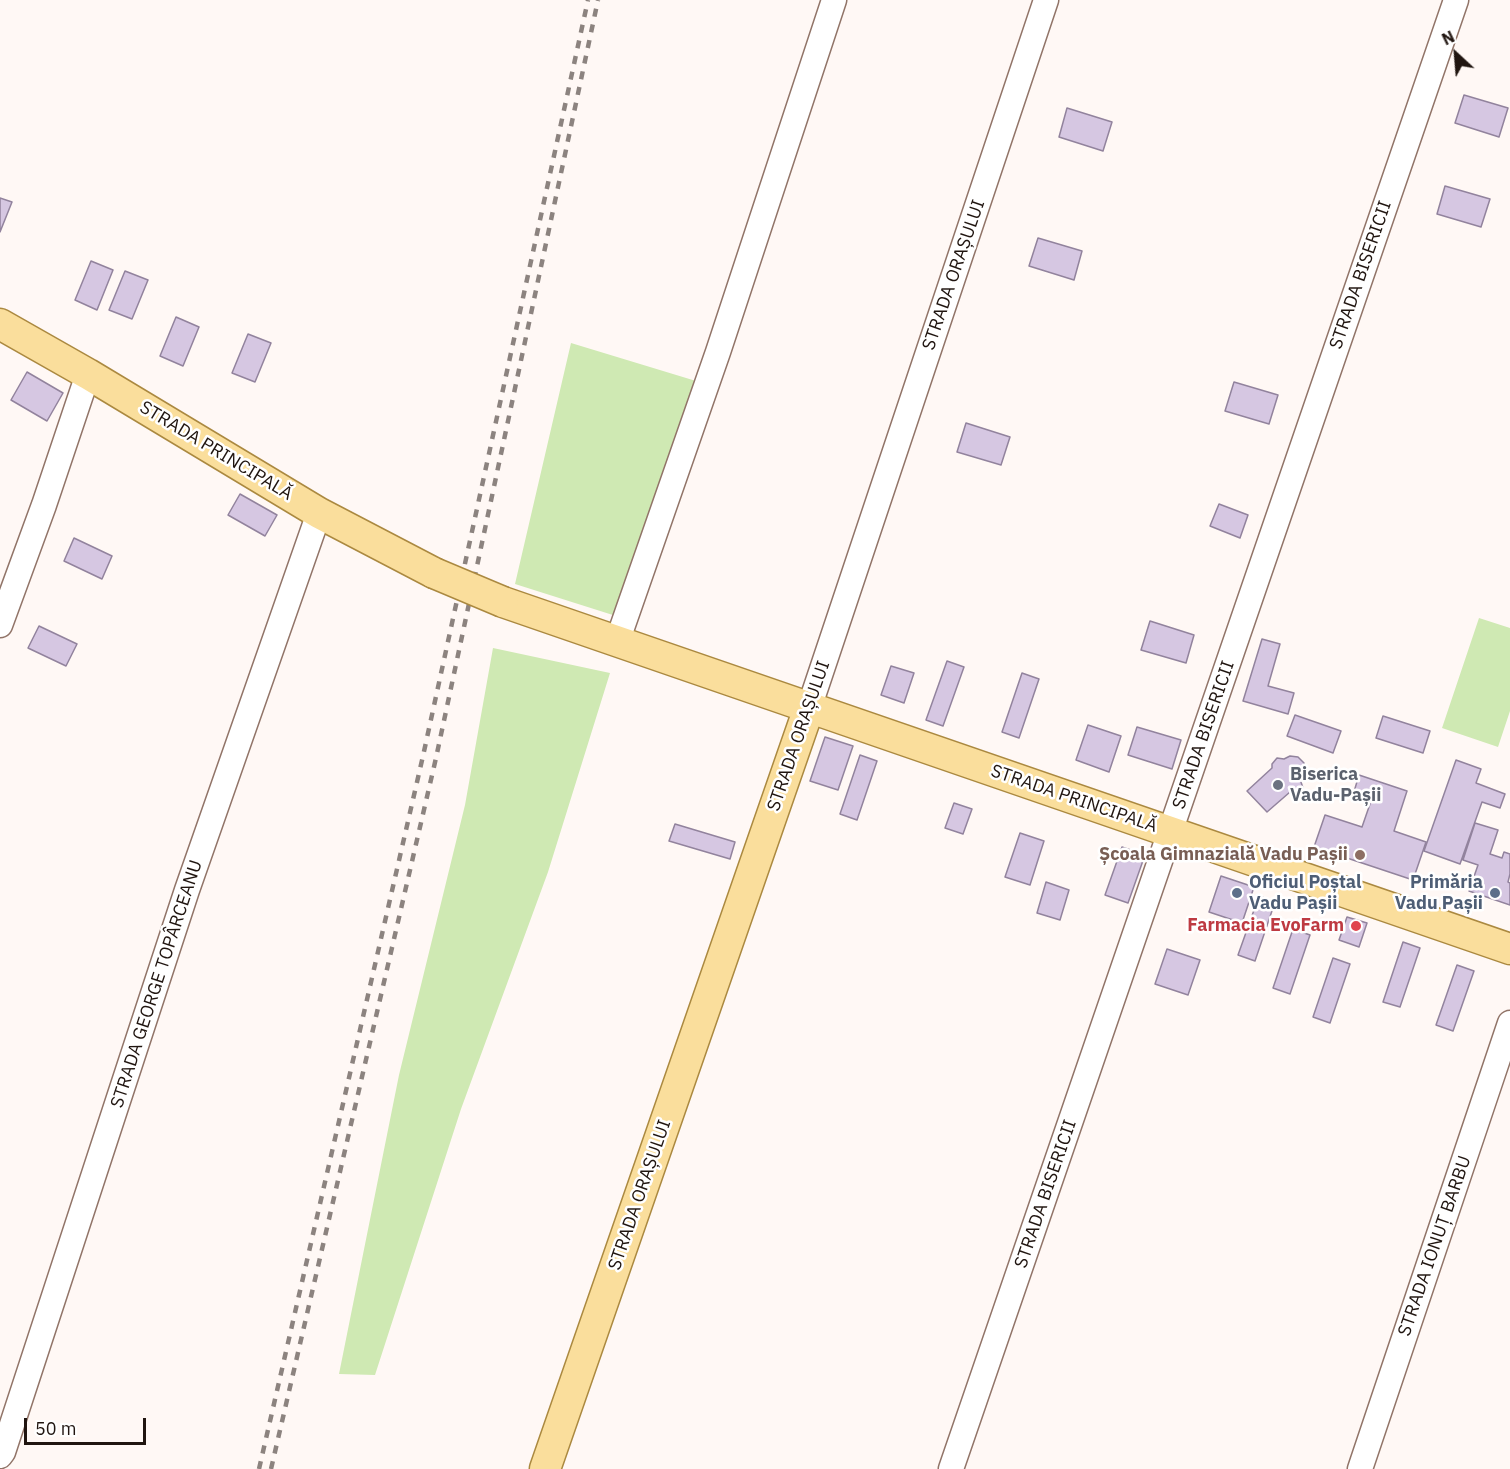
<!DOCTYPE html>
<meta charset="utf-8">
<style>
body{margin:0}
#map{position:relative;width:1510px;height:1469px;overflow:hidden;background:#fff8f5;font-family:"IBM Plex Sans",sans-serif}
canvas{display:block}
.north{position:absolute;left:1426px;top:24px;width:60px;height:60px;-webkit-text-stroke:4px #fff;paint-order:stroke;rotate:334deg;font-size:16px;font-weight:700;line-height:24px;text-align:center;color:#201510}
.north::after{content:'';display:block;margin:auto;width:21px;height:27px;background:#201510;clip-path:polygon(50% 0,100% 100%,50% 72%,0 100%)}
.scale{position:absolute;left:24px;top:1418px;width:122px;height:27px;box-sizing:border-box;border:3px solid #201510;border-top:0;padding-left:8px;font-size:18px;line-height:21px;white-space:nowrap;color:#201510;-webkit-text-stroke:4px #fff;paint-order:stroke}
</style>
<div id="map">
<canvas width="1510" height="1469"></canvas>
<div class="north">N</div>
<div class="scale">50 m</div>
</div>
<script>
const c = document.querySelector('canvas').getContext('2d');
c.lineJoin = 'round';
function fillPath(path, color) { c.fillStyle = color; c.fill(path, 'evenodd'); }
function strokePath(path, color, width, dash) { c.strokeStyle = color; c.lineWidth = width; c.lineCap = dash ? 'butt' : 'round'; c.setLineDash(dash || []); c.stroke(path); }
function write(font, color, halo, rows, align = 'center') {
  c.font = font + ' "IBM Plex Sans",sans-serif'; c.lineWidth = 5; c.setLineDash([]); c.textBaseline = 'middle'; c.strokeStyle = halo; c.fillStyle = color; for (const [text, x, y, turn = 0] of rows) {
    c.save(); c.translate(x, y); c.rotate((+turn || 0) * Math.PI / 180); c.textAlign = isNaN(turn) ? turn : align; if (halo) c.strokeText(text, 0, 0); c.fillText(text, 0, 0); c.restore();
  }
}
const green = new Path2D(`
 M571,343L696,381L616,616L515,584Z
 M1479,618L1510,628V711L1498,747L1442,728Z
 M493,648L610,673L548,872L461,1109L375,1375L339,1374L399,1075L465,805Z`);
const building = new Path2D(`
 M1464,95L1508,108L1499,137L1455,123Z
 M1067,108L1112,122L1103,151L1059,137Z
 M1445,186L1490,199L1481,227L1437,214Z
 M0,198L12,202L0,232Z
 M1038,238L1082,251L1074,280L1029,266Z
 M91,261L113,270L97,310L75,300Z
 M125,271L148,280L132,319L109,310Z
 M176,317L199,327L183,366L160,356Z
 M248,334L271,343L255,382L232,373Z
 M27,372L63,393L47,421L11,400Z
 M1234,382L1278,395L1269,424L1225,411Z
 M966,423L1010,437L1001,465L957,452Z
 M240,494L277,515L265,536L228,515Z
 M1219,504L1248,515L1240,538L1210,526Z
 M74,538L112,556L102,579L64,561Z
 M1150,621L1194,635L1186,663L1141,650Z
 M39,626L77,644L66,666L28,648Z
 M1262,639L1280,644L1268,686L1294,693L1288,714L1243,701Z
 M947,661L964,667L943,726L926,720Z
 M891,666L914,673L904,703L881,695Z
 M1022,673L1039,679L1019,738L1002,732Z
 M1295,715L1341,731L1333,753L1287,736Z
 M1383,716L1430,731L1423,753L1376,738Z
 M1088,725L1121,736L1109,772L1076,760Z
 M1137,727L1181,740L1172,769L1128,755Z
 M825,737L853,746L838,790L810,781Z
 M860,755L877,761L857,820L840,814Z
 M1290,756L1298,757L1304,763L1305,774L1301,782L1303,788L1298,794L1290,792L1267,812L1247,791L1272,768V764L1277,758L1284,759Z
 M1456,760L1481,769L1476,783L1505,794L1500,808L1482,802L1460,864L1424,851Z
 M1359,775L1407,791L1394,831L1426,842L1413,880L1314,847L1325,815L1362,827L1371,801L1353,795Z
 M954,803L972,809L963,834L945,828Z
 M1475,823L1498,830L1490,854L1502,858L1504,852L1510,854V874L1508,882L1510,883V905L1469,891L1478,865L1463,860Z
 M675,824L735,842L730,859L669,841Z
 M1020,833L1044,841L1030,885L1005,877Z
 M1122,847L1145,855L1128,903L1105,895Z
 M1221,876L1254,887L1242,923L1209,912Z
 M1046,882L1069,890L1060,920L1037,913Z
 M1259,896L1275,902L1255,961L1238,955Z
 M1347,917L1367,923L1359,947L1339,940Z
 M1293,929L1310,935L1290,994L1273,988Z
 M1403,942L1420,948L1400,1007L1383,1002Z
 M1167,949L1200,960L1188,995L1155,984Z
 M1333,958L1350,964L1330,1023L1313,1017Z
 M1457,965L1474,971L1453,1031L1436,1025Z`);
const minor = new Path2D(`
 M0,625L44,505L88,374
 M617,642L718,352L834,0
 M809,708L1046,0
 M0,1456L3,1452L187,890L319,513
 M951,1469L1456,0
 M1360,1469L1510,1023`);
const major = new Path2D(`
 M0,324L88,374L319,513L434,573
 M503,602L1510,949
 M545,1469L809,708`);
const rail = new Path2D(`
 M259,1469L423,756L588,0
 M271,1469L436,758L598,0`);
const majorBridge = new Path2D(`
 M434,573L503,602`);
const markers = [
 [1278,785,6,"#6b7280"],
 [1360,855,6,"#8d6e63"],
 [1237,893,6,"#5c6f8a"],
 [1495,893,6,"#5c6f8a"],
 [1356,926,6,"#e0444e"]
];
const streetNames = [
 ["STRADA ORAȘULUI",954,275,-71],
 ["STRADA BISERICII",1361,275,-71],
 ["STRADA PRINCIPALĂ",216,451,31],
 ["STRADA BISERICII",1204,735,-71],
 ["STRADA ORAȘULUI",799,736,-71],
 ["STRADA PRINCIPALĂ",1074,799,19],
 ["STRADA GEORGE TOPÂRCEANU",157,984,-72],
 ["STRADA BISERICII",1046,1194,-71],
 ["STRADA ORAȘULUI",640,1195,-71],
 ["STRADA IONUȚ BARBU",1435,1246,-71]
];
const worshipNames = [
 ["Biserica",1290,775],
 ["Vadu-Pașii",1290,796]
];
const educationNames = [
 ["Școala Gimnazială Vadu Pașii",1348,855]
];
const serviceNames = [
 ["Oficiul Poștal",1249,883],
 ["Vadu Pașii",1249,904],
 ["Primăria",1483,883,"right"],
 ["Vadu Pașii",1483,904,"right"]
];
const healthNames = [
 ["Farmacia EvoFarm",1344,926]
];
fillPath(green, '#cfe9b3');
fillPath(building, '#d6c7e2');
strokePath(building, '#92839d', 1.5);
strokePath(minor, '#917468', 27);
strokePath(major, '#ab8940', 33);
strokePath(minor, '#fff', 24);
strokePath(major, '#fade9c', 30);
strokePath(rail, '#8c837f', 4.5, [8, 8]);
strokePath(majorBridge, '#ab8940', 33, []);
strokePath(majorBridge, '#fade9c', 30);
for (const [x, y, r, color] of markers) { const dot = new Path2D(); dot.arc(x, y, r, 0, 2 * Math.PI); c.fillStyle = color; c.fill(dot); strokePath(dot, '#fff', 2); }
write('18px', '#201510', '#fff', streetNames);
write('bold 18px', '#5b616d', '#fff', worshipNames, 'left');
write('bold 18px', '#785e54', '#fff', educationNames, 'right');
write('bold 18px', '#4e5e75', '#fff', serviceNames, 'left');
write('bold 18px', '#be3a42', '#fff', healthNames, 'right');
</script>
